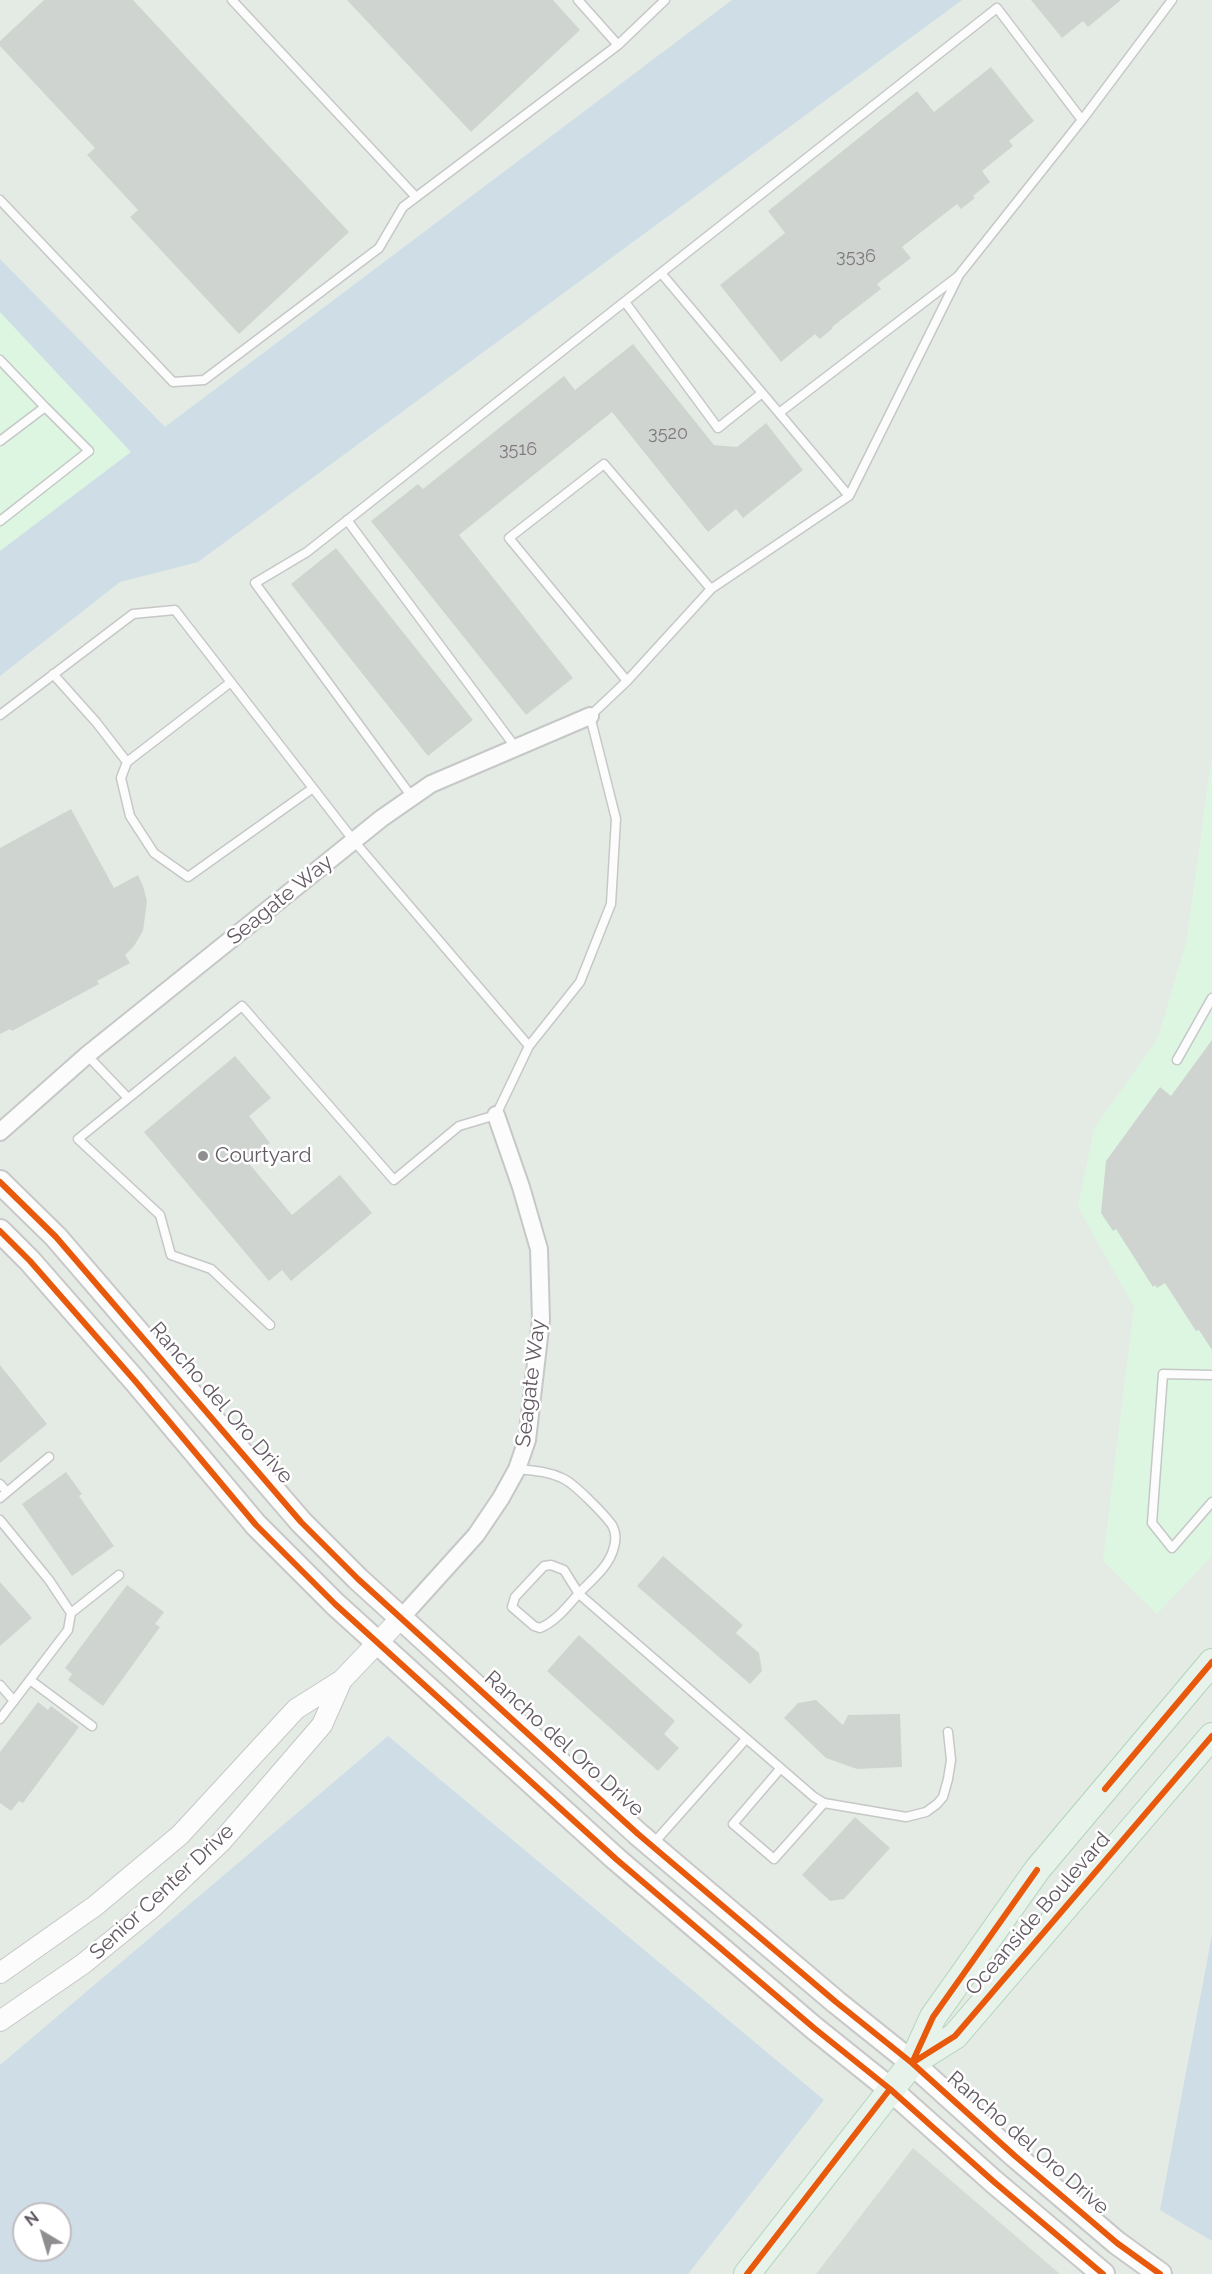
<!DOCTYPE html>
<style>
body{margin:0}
#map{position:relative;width:1212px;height:2274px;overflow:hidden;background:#e4ebe5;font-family:Raleway,sans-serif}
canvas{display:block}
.north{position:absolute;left:12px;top:2202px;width:60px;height:60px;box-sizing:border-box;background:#fff;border:2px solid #c1bdc1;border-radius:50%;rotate:322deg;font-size:16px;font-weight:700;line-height:24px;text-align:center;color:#635a63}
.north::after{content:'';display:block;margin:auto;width:21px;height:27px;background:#908d90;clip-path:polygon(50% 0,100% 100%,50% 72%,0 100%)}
</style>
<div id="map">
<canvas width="1212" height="2274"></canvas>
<div class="north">N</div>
</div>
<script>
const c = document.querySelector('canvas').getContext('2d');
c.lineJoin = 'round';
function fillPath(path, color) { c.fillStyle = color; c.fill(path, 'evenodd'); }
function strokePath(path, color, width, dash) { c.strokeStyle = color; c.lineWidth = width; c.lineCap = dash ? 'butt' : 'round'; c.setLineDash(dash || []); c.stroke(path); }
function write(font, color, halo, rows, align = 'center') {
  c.font = font + ' Raleway,sans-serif'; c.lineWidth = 5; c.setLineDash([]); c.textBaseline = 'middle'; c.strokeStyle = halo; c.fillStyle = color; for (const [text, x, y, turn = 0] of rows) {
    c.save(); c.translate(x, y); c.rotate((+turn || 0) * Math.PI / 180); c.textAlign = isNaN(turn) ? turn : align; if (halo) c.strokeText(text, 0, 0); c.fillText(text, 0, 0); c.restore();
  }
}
const commercial = new Path2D(`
 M0,312L131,452L0,551Z
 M1212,755V1556L1157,1614L1103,1561L1134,1307L1078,1207L1094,1129L1158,1038L1187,939Z`);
const industrial = new Path2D(`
 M913,2148L1060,2274H816Z`);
const green = new Path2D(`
 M732,0H962L198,562L120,582L0,676V551L131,452L0,312V259L165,427Z
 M388,1736L824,2100L688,2274H0V2065ZM24,2214H60V2250H24Z
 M1212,1935V2241L1160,2210Z`);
const building = new Path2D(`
 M44,0H133L349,232L239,334L130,217L138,210L87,155L95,148L0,46V41Z
 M347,0H553L580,30L471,132Z
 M1031,0H1121L1088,27L1083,21L1062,38Z
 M991,67L1034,121L1009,141L1013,146L982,171L990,182L973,196L975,198L961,209L957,204L902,247L911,258L877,284L881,289L832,327L833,328L820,339L815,334L781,362L720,285L785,233L768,211L917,91L934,112Z
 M633,344L714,445L737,447L766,423L803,470L743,518L736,509L708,532L612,412L459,535L573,678L526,715L371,521L418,484L423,489L564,376L575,390Z
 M336,548L473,720L428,756L291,584Z
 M71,809L114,888L138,875L143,886L147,901L143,931L134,946L125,955L130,963L97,981L99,984L12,1031L10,1029L0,1034V848Z
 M1212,1040V1350L1199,1330L1196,1331L1165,1283L1157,1288L1155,1285L1153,1287L1116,1229L1113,1231L1101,1213L1106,1161L1160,1087L1171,1096Z
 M235,1056L271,1098L249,1116L270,1143L247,1161L292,1215L340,1175L372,1213L291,1281L282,1270L269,1281L144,1132Z
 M0,1365L47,1424L0,1463Z
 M66,1472L82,1494L79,1496L114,1546L72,1576L22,1504Z
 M663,1556L743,1625L736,1633L759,1653L762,1671L750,1684L637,1586Z
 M0,1582L32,1618L0,1646Z
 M127,1585L164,1612L155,1624L160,1627L103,1706L68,1680L72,1674L65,1668Z
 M579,1635L675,1721L664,1734L679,1748L658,1771L547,1671Z
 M816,1700L843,1725L848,1715L900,1714L902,1767L857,1769L826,1758L784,1718L798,1703Z
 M38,1702L48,1710L51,1706L79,1727L23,1803L19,1801L11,1811L0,1803V1752Z
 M855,1817L890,1848L844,1899L830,1901L802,1875Z`);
const service = new Path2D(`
 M232,0L416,197
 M618,45L665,0
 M0,200L173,382L204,380L379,248L403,207L618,45L578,0
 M625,302L718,428L762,393
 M0,360L45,407
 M779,413L957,277
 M0,441L45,407L89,451L0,521
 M849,496L661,273L997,8L1082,120
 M347,520L516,748
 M53,674L96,722L127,762
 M627,681L509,538L604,464L711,589
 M231,682L127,762L121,778L130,816L154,853L188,877L313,788
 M0,715L133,614L175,610L354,841L529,1046
 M412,797L255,583L307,552L661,273
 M87,1055L128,1098
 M1177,1060L1212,998
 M270,1325L211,1269L171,1255L160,1215L78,1139L242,1006L394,1180L459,1126L496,1115L529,1046L580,982L611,904L616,819L590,716L627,681L711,589L849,496L959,275L1082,120L1172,0
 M1212,1375L1163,1374L1152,1523L1172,1548L1212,1502
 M517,1469C533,1471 547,1471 562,1478C574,1483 604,1514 612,1525C616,1532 616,1540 614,1547C610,1565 593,1579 581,1591C569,1604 557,1621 540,1628L534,1626L512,1607L515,1597L544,1566L551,1565L564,1570L579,1594L814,1797L824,1803L906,1817L926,1812L937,1804L943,1797L948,1779L951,1760L948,1732
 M0,1484L7,1492
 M0,1498L49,1457
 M0,1520L49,1580L71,1613L68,1630L0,1719
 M71,1613L119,1575
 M30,1680L92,1726
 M0,1685L14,1701
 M780,1769L733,1824L774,1859L824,1803
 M652,1845L746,1739`);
const minor = new Path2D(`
 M0,1132L87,1055L382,818L431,784L590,716
 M401,1618L476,1535L501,1498L517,1469L527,1440L541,1320L539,1249L521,1187L496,1115`);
const tertiary = new Path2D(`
 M0,1973L95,1906L180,1835L296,1709L342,1680L401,1618
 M0,2021L83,1964L152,1908L222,1841L322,1725L342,1680`);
const secondary = new Path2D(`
 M0,1182L56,1237L301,1522L358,1579L638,1834L836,2002L912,2063L1015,2156L1117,2243L1160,2274
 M0,1231L30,1261L136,1382L256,1525L335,1604L616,1859L814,2028L890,2089L993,2181L1103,2274`);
const primary = new Path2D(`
 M912,2063L955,2036L1212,1736
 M747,2274L912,2063L933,2017L1037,1870L1212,1662`);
const cycleway = new Path2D(`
 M0,1182L56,1237L301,1522L358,1579L638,1834L836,2002L912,2063L1015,2156L1117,2243L1160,2274
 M0,1231L30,1261L136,1382L256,1525L335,1604L616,1859L814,2028L890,2089L993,2181L1103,2274
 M1105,1789L1212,1662
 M912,2063L955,2036L1212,1736
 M912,2063L933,2017L1037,1870
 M747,2274L890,2089`);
const markers = [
 [203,1156,6,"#908d90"]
];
const numberNames = [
 ["3536",856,257],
 ["3520",668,434],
 ["3516",518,450]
];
const streetNames = [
 ["Seagate Way",280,900,-39],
 ["Seagate Way",531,1383,-83],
 ["Rancho del Oro Drive",221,1403,49],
 ["Rancho del Oro Drive",564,1744,42],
 ["Senior Center Drive",162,1892,-43],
 ["Oceanside Boulevard",1038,1914,-49],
 ["Rancho del Oro Drive",1028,2143,41]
];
const poiNames = [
 ["Courtyard",215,1156]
];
fillPath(commercial, '#dcf6e2');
fillPath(industrial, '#d5dcd7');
fillPath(green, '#cedde6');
fillPath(building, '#d0d4d1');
strokePath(service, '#c6c7c7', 11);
strokePath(minor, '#c6c7c7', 20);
strokePath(tertiary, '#c6c7c7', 22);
strokePath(secondary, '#c8c8c8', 26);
strokePath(primary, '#b1d4b8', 28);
strokePath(service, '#fbfcfb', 8);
strokePath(minor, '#fbfcfb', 16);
strokePath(tertiary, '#fbfcfb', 20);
strokePath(secondary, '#fbfcfb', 22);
strokePath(primary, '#e7f2ea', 26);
strokePath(cycleway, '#e8590c', 6);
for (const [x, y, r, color] of markers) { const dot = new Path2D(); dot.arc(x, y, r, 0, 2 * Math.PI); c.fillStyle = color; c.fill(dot); strokePath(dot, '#fff', 2); }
write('18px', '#7f797f', null, numberNames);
write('21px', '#635a63', '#fff', streetNames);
write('21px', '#635a63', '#fff', poiNames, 'left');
</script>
